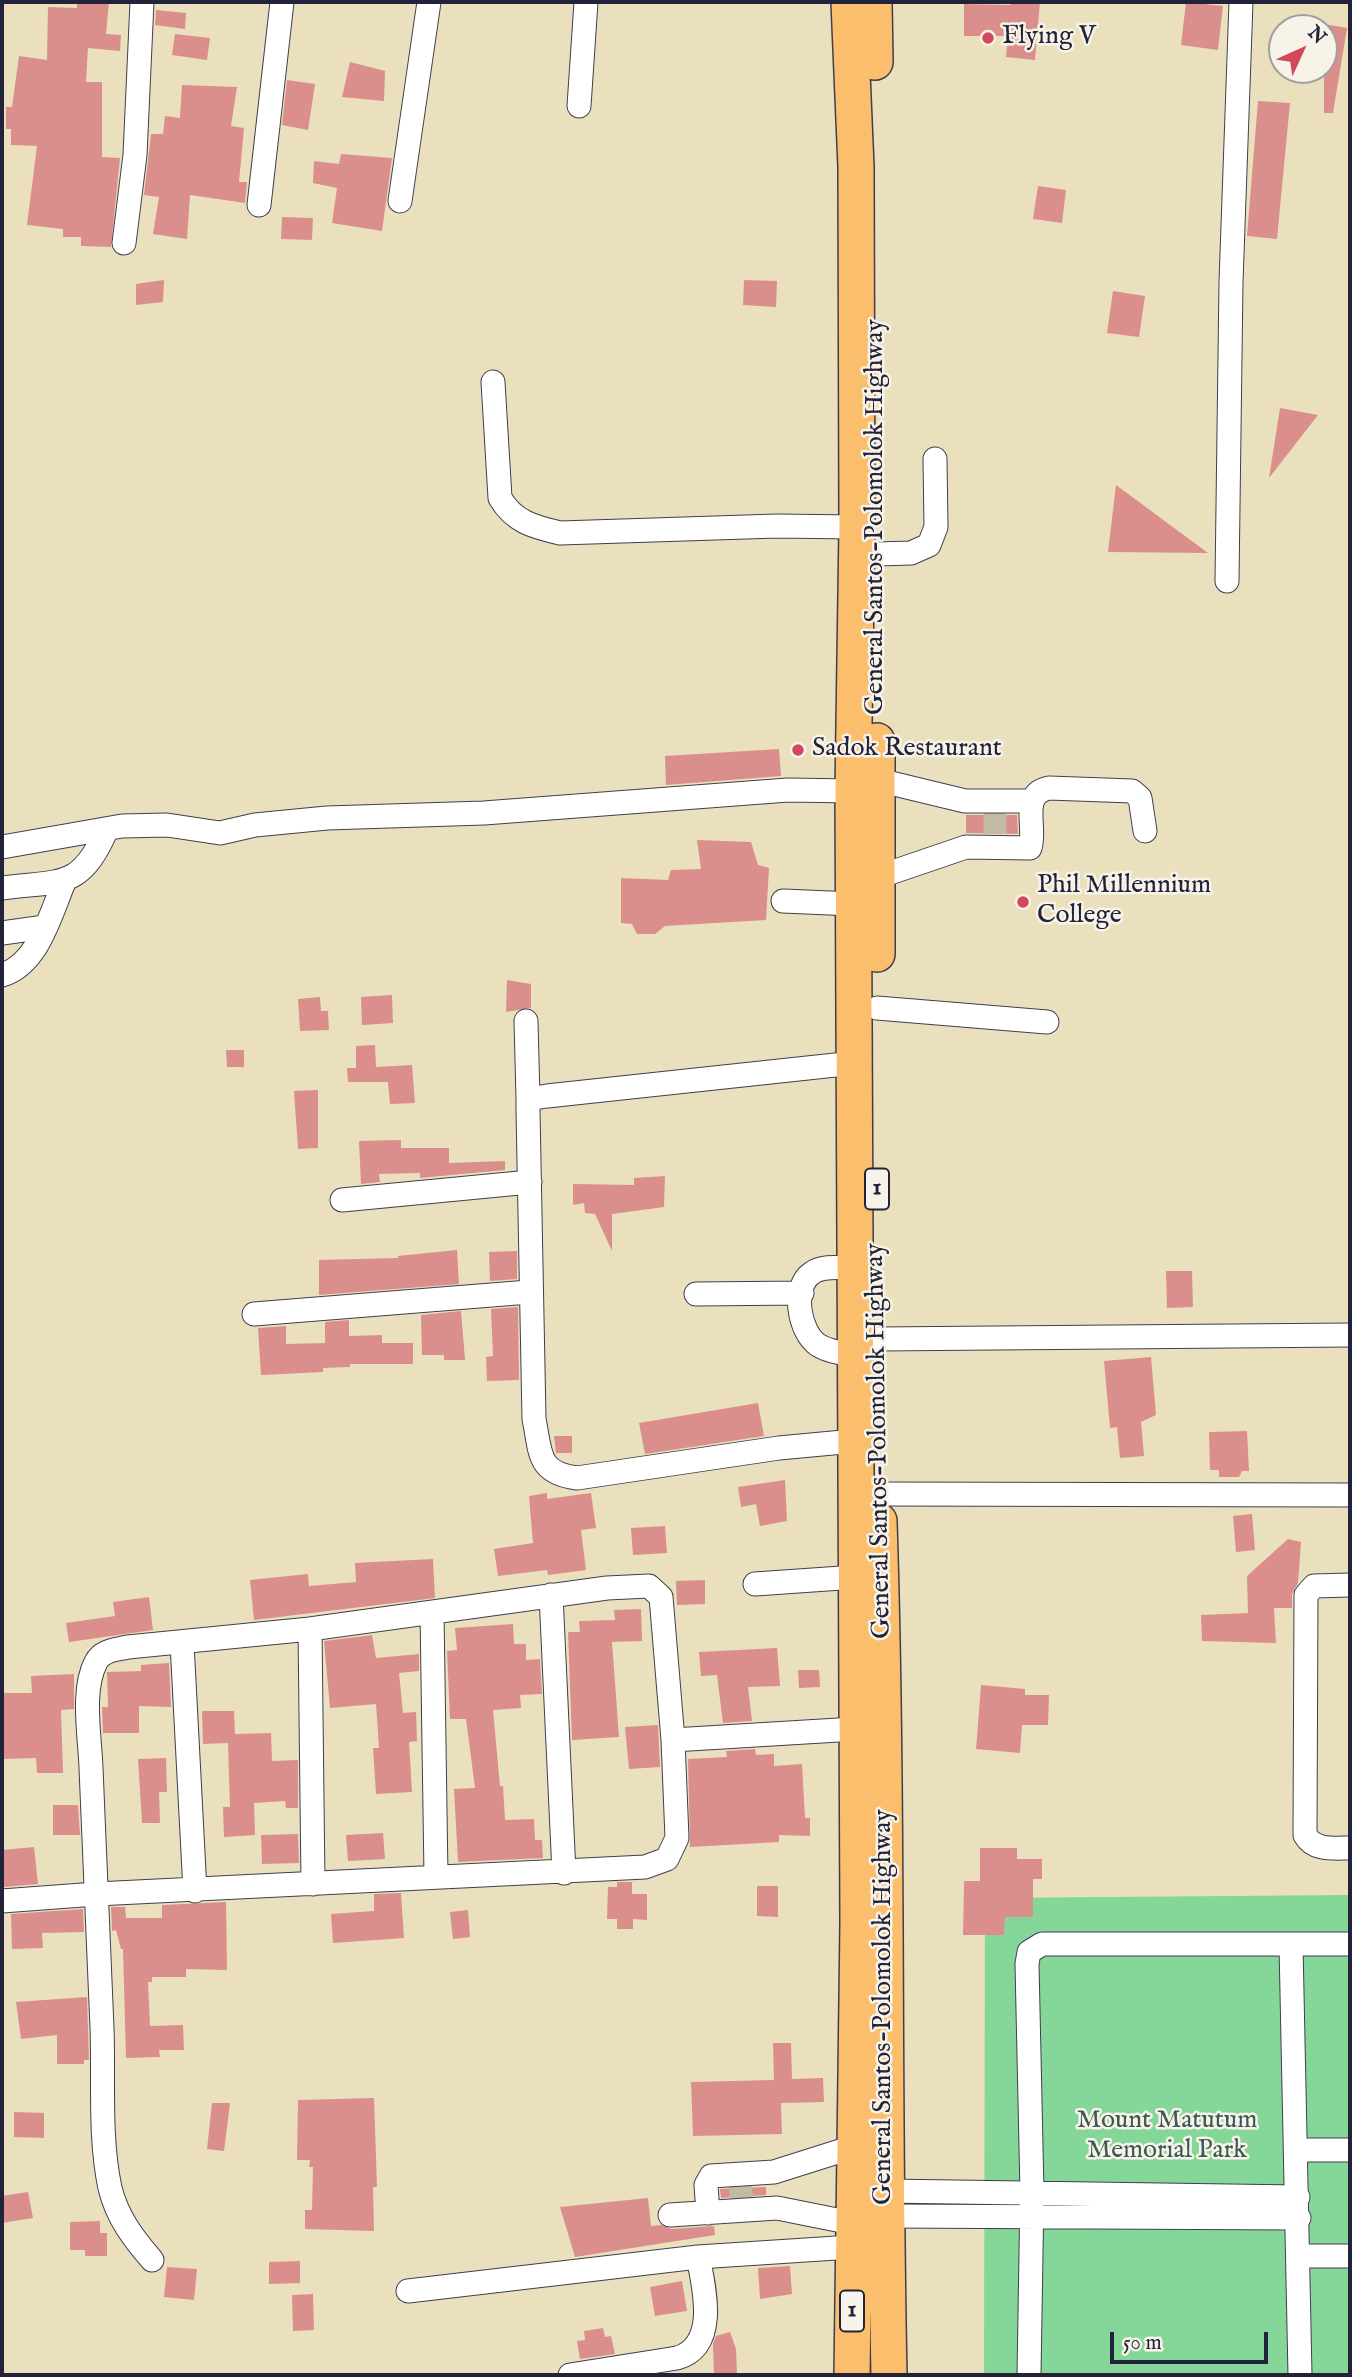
<!DOCTYPE html>
<style>
body{margin:0}
#map{position:relative;width:1352px;height:2377px;overflow:hidden;background:#eae0bd;font-family:"IM FELL English",serif}
canvas{display:block}
.frame{position:absolute;inset:0;border:4px solid #22223b;pointer-events:none}
.north{position:absolute;left:1268px;top:14px;width:70px;height:70px;box-sizing:border-box;background:#f7f3e8;border:2px solid #a29fa3;border-radius:50%;rotate:45deg;font-size:19px;font-weight:700;line-height:28px;text-align:center;color:#22223b}
.north::after{content:'';display:block;margin:auto;width:24px;height:32px;background:#d1495b;clip-path:polygon(50% 0,100% 100%,50% 72%,0 100%)}
.scale{position:absolute;left:1110px;top:2332px;width:158px;height:32px;box-sizing:border-box;border:4px solid #22223b;border-top:0;padding-left:9px;font-size:21px;line-height:24px;white-space:nowrap;color:#22223b;-webkit-text-stroke:5px #f7f3e8;paint-order:stroke}
</style>
<div id="map">
<canvas width="1352" height="2377"></canvas>
<div class="frame"></div>
<div class="north">N</div>
<div class="scale">50 m</div>
</div>
<script>
const c = document.querySelector('canvas').getContext('2d');
c.lineJoin = 'round';
function fillPath(path, color) { c.fillStyle = color; c.fill(path, 'evenodd'); }
function strokePath(path, color, width, dash) { c.strokeStyle = color; c.lineWidth = width; c.lineCap = dash ? 'butt' : 'round'; c.setLineDash(dash || []); c.stroke(path); }
function write(font, color, halo, rows, align = 'center') {
  c.font = font + ' "IM FELL English",serif'; c.lineWidth = 5; c.setLineDash([]); c.textBaseline = 'middle'; c.strokeStyle = halo; c.fillStyle = color; for (const [text, x, y, turn = 0] of rows) {
    c.save(); c.translate(x, y); c.rotate((+turn || 0) * Math.PI / 180); c.textAlign = isNaN(turn) ? turn : align; if (halo) c.strokeText(text, 0, 0); c.fillText(text, 0, 0); c.restore();
  }
}
const green = new Path2D(`
 M1350,1895V2375H984L985,1898Z`);
const building = new Path2D(`
 M77,2H109L106,34L121,35L120,51L88,48L86,82H102V157L120,158L111,247L81,246V237H63V229L27,225L37,146L11,145V129H6V107H12L19,56L47,60L48,7L77,8Z
 M1010,2H1040L1035,60L1006,57L1008,36H964V4L1010,5Z
 M1186,2L1223,6L1218,50L1181,45Z
 M156,10L186,13L185,29L155,25Z
 M1324,24L1347,28L1333,113H1324Z
 M175,34L210,38L207,60L172,55Z
 M350,62L385,71L384,101L342,97Z
 M287,80L315,84L308,130L282,125Z
 M182,85L237,87L231,126L244,128L239,182H247L245,203L190,195L187,239L153,234L159,197L144,195L151,134H163L165,116L180,118Z
 M1258,101L1290,103L1277,239L1247,236Z
 M341,154L392,158L382,231L332,223L337,188L313,183L314,161L339,164Z
 M1038,186L1066,190L1062,223L1033,219Z
 M282,217L313,218L312,240L281,239Z
 M164,280L163,302L136,305V284Z
 M744,280L777,281L776,307L743,305Z
 M1113,291L1145,296L1139,337L1107,333Z
 M1280,408L1318,415L1269,478Z
 M1116,485L1208,553L1108,552Z
 M779,749L781,776L666,785L665,756Z
 M966,815H1017L1018,834L966,833Z
 M697,840L751,842L758,865L769,868L766,920L665,926L655,934H637L632,924L621,923V878L668,880L671,870L701,869Z
 M507,980L531,984V1008L506,1012Z
 M392,995L393,1023L362,1025L361,997Z
 M320,997L321,1011H328L329,1030L300,1031L298,999Z
 M375,1045L376,1067L412,1065L415,1103L390,1104L388,1082H348L347,1068H356V1046Z
 M226,1050H244V1067H227Z
 M318,1090V1148L298,1149L294,1091Z
 M401,1140V1148H449V1163L505,1161V1170L420,1178V1173L379,1174L380,1182L361,1184L359,1141Z
 M665,1176L664,1207L612,1214V1251L595,1214L585,1213L584,1203L573,1205V1184L634,1185V1178Z
 M457,1250L459,1284L319,1295V1260L398,1258V1256Z
 M517,1251V1279L490,1281L489,1252Z
 M1166,1271H1192L1193,1307L1167,1308Z
 M518,1307L519,1380L487,1381L486,1357L493,1356L491,1309Z
 M461,1311L465,1360H444V1355H422L421,1315Z
 M349,1320V1336L382,1335V1343H413V1364H350V1367L323,1368V1372L261,1375L258,1328L286,1326V1344L325,1343V1322Z
 M1151,1357L1156,1415L1141,1422L1144,1456L1120,1458L1117,1427L1110,1428L1104,1361Z
 M758,1403L764,1436L645,1454L639,1423Z
 M1247,1431L1249,1471H1242L1239,1477H1219V1470H1210L1209,1432Z
 M554,1436H572V1453H556Z
 M785,1480L787,1521L760,1526L756,1504L741,1507L738,1487Z
 M547,1493V1499L591,1493L596,1528L581,1530L586,1570L548,1575L547,1570L498,1576L494,1549L533,1543L529,1496Z
 M1252,1514L1255,1550L1236,1552L1233,1516Z
 M665,1526L667,1553L633,1555L631,1528Z
 M1288,1539L1301,1542L1298,1583L1292,1594V1608H1274L1276,1643L1202,1641L1201,1615L1248,1613L1247,1576Z
 M433,1559L435,1598L254,1620L250,1580L308,1574L309,1586L356,1582L355,1563Z
 M705,1580V1604L677,1605L676,1581Z
 M149,1597L153,1630L69,1642L66,1623L115,1616L113,1602Z
 M641,1609L642,1641L612,1642L619,1737L572,1740L568,1632H580L579,1621L615,1620L614,1610Z
 M513,1624L514,1644H526V1660L540,1659L542,1694L520,1695L521,1708L493,1710L500,1786H503L505,1820L534,1819L535,1840H542L543,1858L458,1862L454,1789L475,1788L466,1719H450L447,1651L457,1650L455,1628Z
 M372,1635L376,1658L419,1654V1671L399,1673L403,1713L416,1712L417,1741L409,1742L412,1792L376,1794L373,1748H379L376,1704L330,1708L324,1641Z
 M777,1648L780,1686L748,1687L752,1721L723,1723L717,1675L701,1676L699,1652Z
 M169,1663L171,1707L139,1706V1733H103L102,1707H108L107,1672L141,1671V1665Z
 M798,1670H819L820,1687L799,1688Z
 M74,1674V1709L61,1710L63,1773H37L36,1758L2,1759V1693H32L31,1676Z
 M981,1685L1025,1689V1695H1049L1048,1725H1022L1020,1753L976,1749Z
 M202,1711H234L235,1734L271,1733L272,1761L298,1760V1808H286L285,1801L254,1803L255,1835L224,1837L223,1807H230L228,1743L203,1744Z
 M658,1725L660,1767L629,1769L625,1727Z
 M755,1749L756,1755L774,1754V1766L802,1764L805,1818H810V1836L779,1835V1842L690,1847L688,1759L727,1757L726,1751Z
 M166,1758L167,1792H159L160,1823H142L138,1759Z
 M53,1805H78L80,1835H53Z
 M383,1833L385,1859L348,1861L346,1835Z
 M298,1834L299,1863L262,1864L261,1835Z
 M34,1847L38,1884L4,1887L2,1850Z
 M980,1848H1017V1859H1042V1879H1033V1917H1005L1004,1935H963L964,1881H980Z
 M617,1882H632V1894H647V1920L633,1919V1929H617V1919H607L608,1887H617Z
 M757,1886H778V1917L757,1916Z
 M401,1893L404,1938L333,1943L331,1914L374,1911V1894Z
 M226,1902L227,1970L186,1969V1977H152V1982H148L150,2026L183,2025L184,2050H159L160,2057L126,2058L123,1949H121L116,1930L112,1931L111,1907H125L126,1918H162V1905Z
 M83,1909L84,1932L42,1933L43,1948L12,1949L11,1914Z
 M468,1910L470,1937L453,1939L450,1912Z
 M87,1997L89,2060H84V2064H57V2035L21,2039L16,2002Z
 M773,2043H791L792,2079L823,2078L824,2102L781,2103L782,2134L693,2136L691,2082L774,2080Z
 M374,2098L377,2187H373L374,2231L305,2229V2210H312L313,2167H309L310,2160H297L298,2100Z
 M212,2103H230L224,2151L207,2149Z
 M14,2112L44,2113V2138L14,2137Z
 M766,2187V2195L721,2198L720,2189Z
 M28,2192L33,2218L2,2223V2196Z
 M648,2198L651,2226L661,2225L671,2229L714,2226L715,2235L575,2257L560,2207Z
 M100,2221V2233H107V2256H85V2250H70V2222Z
 M300,2261V2283L269,2284V2262Z
 M790,2266L792,2294L760,2299L758,2268Z
 M167,2267L197,2269L194,2300L164,2297Z
 M682,2281L687,2311L655,2316L650,2287Z
 M313,2294L314,2330L293,2331L292,2295Z
 M603,2328L605,2337L611,2336L615,2354L580,2359L577,2341L585,2340L584,2331Z
 M730,2332L736,2349L737,2375H714L713,2344L716,2336Z`);
const minorTunnel = new Path2D(`
 M995,811V839
 M740,2179L742,2206`);
const minor = new Path2D(`
 M579,106L586,2
 M400,201L429,2
 M259,205L282,2
 M124,243L135,155L142,2
 M493,382L500,498C514,522 534,527 560,533L777,526L857,527
 M877,554L911,553L929,545L936,527L935,459
 M1227,581L1231,282L1241,2
 M878,780L965,801H1031
 M2,847L122,826L167,825L220,833L255,825L327,818L484,813L788,790L853,791
 M878,877L966,847L1030,848C1037,828 1019,794 1049,788L1132,791L1140,798L1145,831
 M2,888C62,880 80,890 107,829
 M783,901L853,904
 M2,933L45,927
 M2,975C39,964 51,912 65,880
 M877,1008L1047,1022
 M526,1021L528,1099
 M342,1200L530,1182
 M854,1268C841,1268 823,1265 812,1273C791,1287 799,1332 818,1345C829,1352 842,1353 854,1355
 M696,1294L802,1293
 M254,1314L529,1292
 M878,1339L1350,1335
 M854,1441L779,1448L577,1478C537,1473 541,1453 534,1419L528,1111V1099L547,1096L854,1063
 M878,1494L1350,1495
 M755,1584L856,1577
 M1350,1585L1314,1586L1306,1595L1305,1835C1314,1851 1334,1848 1350,1848
 M551,1595L564,1873
 M432,1612L436,1876
 M310,1629L313,1884
 M182,1643L195,1891
 M673,1740L855,1729
 M2,1901L96,1894L645,1867L667,1859L677,1838L673,1740L661,1597L649,1586L607,1588L310,1629L128,1647C116,1650 102,1650 96,1662C81,1690 90,1737 91,1768C94,1855 99,1941 102,2028C104,2081 99,2136 110,2188C117,2217 133,2238 152,2260
 M1291,1945L1300,2375
 M1296,2150H1350
 M886,2191L1298,2197
 M708,2213L706,2185L711,2176L774,2172L853,2147
 M670,2215L777,2208L852,2223
 M885,2216L1299,2218
 M1300,2256H1350
 M408,2291L698,2257L852,2247
 M570,2375L677,2358C719,2346 704,2287 698,2257
 M1029,2375L1032,2192L1027,1964L1029,1952L1042,1944H1350`);
const highway = new Path2D(`
 M849,2L856,167L857,527L853,791L858,1923L852,2375
 M874,2L875,62
 M877,741V954
 M879,1521C888,1806 883,2091 889,2375`);
const markers = [
 [988,38,7,"#d1495b"],
 [798,750,7,"#d1495b"],
 [1023,902,7,"#d1495b"]
];
const shields = [
 [877,1189,24],
 [852,2311,24]
];
const shieldNames = [
 ["1",877,1189],
 ["1",852,2311]
];
const poiNames = [
 ["Flying V",1002,38],
 ["Sadok Restaurant",812,750],
 ["Phil Millennium",1037,887],
 ["College",1037,917]
];
const streetNames = [
 ["General Santos-Polomolok Highway",877,517,-90],
 ["General Santos-Polomolok Highway",880,1441,-91],
 ["General Santos-Polomolok Highway",885,2007,-90]
];
const parkNames = [
 ["Mount Matutum",1167,2122],
 ["Memorial Park",1167,2152]
];
fillPath(green, '#84d799');
fillPath(building, '#da8f8d');
strokePath(minorTunnel, '#c2baa3', 23, [23, 11]);
strokePath(minor, '#403e4e', 25);
strokePath(highway, '#403e4e', 38);
strokePath(minor, '#fff', 23);
strokePath(highway, '#fabe6d', 35);
for (const [x, y, r, color] of markers) { const dot = new Path2D(); dot.arc(x, y, r, 0, 2 * Math.PI); c.fillStyle = color; c.fill(dot); strokePath(dot, '#f7f3e8', 2.5); }
for (const [x, y, w] of shields) { const box = new Path2D(); box.roundRect(x - w / 2, y - 20.5, w, 41, 5); c.fillStyle = '#f7f3e8'; c.fill(box); strokePath(box, '#22223b', 2); }
write('bold 24px', '#22223b', null, shieldNames);
write('26px', '#22223b', '#f7f3e8', poiNames, 'left');
write('26px', '#22223b', '#f7f3e8', streetNames);
write('26px', '#3f5857', '#f7f3e8', parkNames);
</script>
